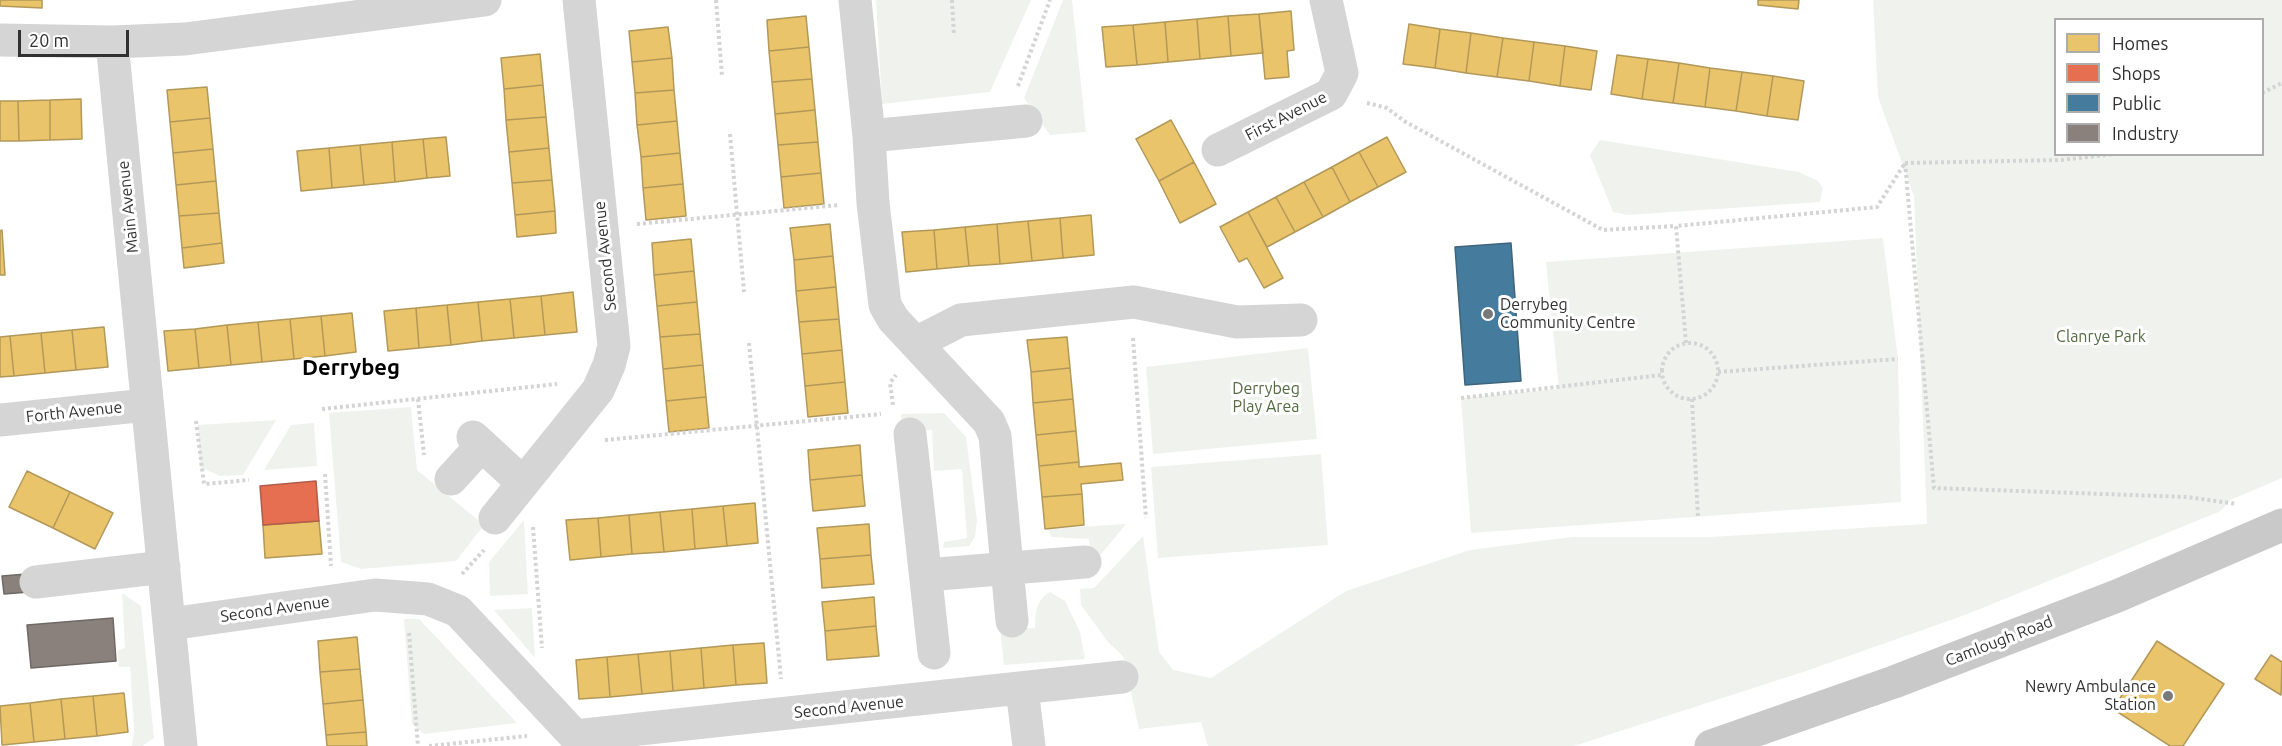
<!DOCTYPE html>
<style>
body{margin:0}
#map{position:relative;width:2282px;height:746px;overflow:hidden;background:#fff;font-family:Ubuntu,sans-serif}
canvas{display:block}
.legend{position:absolute;left:2054px;top:18px;width:210px;height:138px;box-sizing:border-box;background:#fff;border:2px solid #adadad;margin:0;padding:8px 10px;list-style:none;font-size:18px;color:#313131}
.legend li{display:flex;align-items:center;gap:12px;height:30px}
.legend b{width:30px;border:2px solid #adadad}
.scale{position:absolute;left:18px;top:30px;width:111px;height:27px;box-sizing:border-box;border:3px solid #313131;border-top:0;padding-left:8px;font-size:18px;line-height:21px;white-space:nowrap;color:#313131;-webkit-text-stroke:4px #fff;paint-order:stroke}
</style>
<div id="map">
<canvas width="2282" height="746"></canvas>
<ul class="legend">
<li><b style="height:16px;background:#e9c46a"></b>Homes</li>
<li><b style="height:16px;background:#e76f51"></b>Shops</li>
<li><b style="height:16px;background:#457b9d"></b>Public</li>
<li><b style="height:16px;background:#8a817c"></b>Industry</li>
</ul>
<div class="scale">20 m</div>
</div>
<script>
const c = document.querySelector('canvas').getContext('2d');
c.lineJoin = 'round';
function fillPath(path, color) { c.fillStyle = color; c.fill(path, 'evenodd'); }
function strokePath(path, color, width, dash) { c.strokeStyle = color; c.lineWidth = width; c.lineCap = dash ? 'butt' : 'round'; c.setLineDash(dash || []); c.stroke(path); }
function write(font, color, halo, rows, align = 'center') {
  c.font = font + ' Ubuntu,sans-serif'; c.lineWidth = 6; c.setLineDash([]); c.textBaseline = 'middle'; c.strokeStyle = halo; c.fillStyle = color; for (const [text, x, y, turn = 0] of rows) {
    c.save(); c.translate(x, y); c.rotate((+turn || 0) * Math.PI / 180); c.textAlign = isNaN(turn) ? turn : align; if (halo) c.strokeText(text, 0, 0); c.fillText(text, 0, 0); c.restore();
  }
}
const green = new Path2D(`
 M876,0H1031L990,92L882,104Z
 M1063,0H1072L1086,132L1050,135L1024,98Z
 M1873,0H2282V478L2230,500L2221,511L1965,615L1806,671L1574,746H1208L1201,722L1139,729L1123,656L1108,642L1081,605L1080,589L1094,588L1143,536L1159,652L1173,670L1211,678L1346,591L1470,550L1572,537H1710L1927,524L1914,196L1878,97ZM2056,20H2262V154H2056Z
 M1600,140L1799,172L1818,181L1823,188L1820,202L1627,215L1613,212L1590,155Z
 M1883,238L1898,359L1901,502L1471,533L1461,398L1559,389L1546,262Z
 M1308,348L1317,439L1153,454L1146,367Z
 M411,407L417,470L484,525L456,561L361,569L341,562L329,413Z
 M944,413L966,437L977,520L975,537L969,546L943,548L944,542L967,538L962,469L934,471L932,430H902L901,414Z
 M276,420L243,475L220,476L200,467L198,425Z
 M314,423L317,466L264,470L291,425Z
 M1321,454L1328,545L1158,558L1151,467Z
 M524,520L528,594L490,596L489,562Z
 M1126,524L1092,565L1089,539L1051,537L1049,529Z
 M1050,592L1065,601L1080,632L1085,659L1004,665L1000,629L1035,628C1036,612 1035,601 1050,592Z
 M122,593L141,606L154,738L142,746H132L134,730L130,667H119L117,651L125,648Z
 M532,608L535,658L494,610Z
 M404,619H419L517,723L424,734L412,724Z`);
const homes = new Path2D(`
 M0,0H42V8L0,6Z
 M1758,0H1799L1798,9L1758,5Z
 M1291,11L1294,50L1287,51L1289,77L1265,79L1259,14Z
 M1259,14L1263,53L1231,56L1228,16Z
 M806,16L809,47L769,51L767,20Z
 M1228,16L1231,56L1200,59L1197,19Z
 M1197,19L1200,59L1168,62L1165,22Z
 M1165,22L1168,62L1137,65L1133,25Z
 M1409,24L1440,29L1435,68L1403,64Z
 M1133,25L1137,65L1106,67L1102,27Z
 M668,27L672,58L632,62L629,31Z
 M1440,29L1471,33L1466,73L1435,68Z
 M1471,33L1503,38L1497,77L1466,73Z
 M1503,38L1534,42L1529,81L1497,77Z
 M1534,42L1565,46L1560,86L1529,81Z
 M1565,46L1597,51L1591,90L1560,86Z
 M809,47L812,79L772,82L769,51Z
 M540,54L543,85L504,89L501,58Z
 M1617,55L1648,59L1642,99L1611,94Z
 M672,58L674,90L635,93L632,62Z
 M1648,59L1679,63L1673,103L1642,99Z
 M1679,63L1710,68L1705,107L1673,103Z
 M1710,68L1742,72L1736,111L1705,107Z
 M1742,72L1773,76L1767,116L1736,111Z
 M1773,76L1804,81L1798,120L1767,116Z
 M812,79L815,110L775,114L772,82Z
 M543,85L546,117L506,120L504,89Z
 M207,87L210,118L170,122L167,90Z
 M674,90L677,121L637,125L635,93Z
 M81,99L82,139L50,140V100Z
 M50,100V140L19,141L18,101Z
 M0,101H18L19,141H0Z
 M815,110L818,142L778,145L775,114Z
 M546,117L549,148L509,152L506,120Z
 M210,118L213,149L173,153L170,122Z
 M1171,120L1194,162L1159,181L1136,139Z
 M677,121L680,153L641,157L637,125Z
 M446,137L450,176L427,178L423,139Z
 M1387,137L1406,172L1378,187L1359,152Z
 M423,139L427,178L395,182L392,142Z
 M392,142L395,182L364,185L360,145Z
 M818,142L821,173L781,177L778,145Z
 M360,145L364,185L332,188L329,148Z
 M329,148L332,188L301,191L297,151Z
 M549,148L552,180L512,183L509,152Z
 M213,149L216,181L176,185L173,153Z
 M1359,152L1378,187L1350,202L1332,167Z
 M680,153L683,184L643,188L641,157Z
 M1194,162L1216,204L1180,223L1159,181Z
 M1332,167L1350,202L1323,217L1304,182Z
 M821,173L824,204L784,208L781,177Z
 M552,180L555,211L515,215L512,183Z
 M216,181L219,213L179,216L176,185Z
 M1304,182L1323,217L1295,232L1276,197Z
 M683,184L686,216L646,220L643,188Z
 M1276,197L1295,232L1267,247L1248,212Z
 M555,211L556,233L517,237L515,215Z
 M1248,212L1283,278L1264,288L1247,258L1239,262L1220,227Z
 M219,213L222,243L182,248L179,216Z
 M1091,215L1094,255L1063,258L1060,218Z
 M1060,218L1063,258L1032,261L1028,221Z
 M1028,221L1032,261L1000,264L997,224Z
 M830,224L833,256L794,260L790,228Z
 M997,224L1000,264L969,266L965,227Z
 M965,227L969,266L937,269L934,230Z
 M2,230L5,275H0V231Z
 M934,230L937,269L906,272L902,232Z
 M691,239L694,271L654,275L652,243Z
 M222,243L224,263L184,268L182,248Z
 M833,256L836,287L796,291L794,260Z
 M694,271L697,302L657,306L654,275Z
 M836,287L839,319L799,322L796,291Z
 M573,292L577,332L545,335L541,296Z
 M541,296L545,335L514,338L510,299Z
 M510,299L514,338L482,341L478,302Z
 M478,302L482,341L451,345L447,305Z
 M697,302L700,334L660,337L657,306Z
 M447,305L451,345L419,348L416,308Z
 M416,308L419,348L388,351L384,311Z
 M352,313L356,352L325,356L321,316Z
 M321,316L325,356L294,359L290,319Z
 M290,319L294,359L262,362L258,322Z
 M839,319L842,350L802,354L799,322Z
 M258,322L262,362L231,365L227,325Z
 M227,325L231,365L199,368L195,329Z
 M104,327L108,367L76,370L72,330Z
 M195,329L199,368L168,371L164,331Z
 M72,330L76,370L45,373L41,333Z
 M41,333L45,373L14,376L10,336Z
 M700,334L703,365L663,369L660,337Z
 M10,336L14,376L0,377V337Z
 M1067,337L1070,368L1031,372L1027,340Z
 M842,350L845,382L805,386L802,354Z
 M703,365L706,397L666,401L663,369Z
 M1070,368L1073,399L1033,403L1031,372Z
 M845,382L848,413L808,417L805,386Z
 M706,397L709,428L669,432L666,401Z
 M1073,399L1076,431L1036,435L1033,403Z
 M1076,431L1079,462L1039,466L1036,435Z
 M860,445L862,475L810,480L808,450Z
 M1079,462V467L1121,463L1123,480L1081,484L1082,494L1042,497L1039,466Z
 M27,471L70,492L53,528L9,507Z
 M862,475L865,506L813,511L810,480Z
 M70,492L113,513L95,549L53,528Z
 M1082,494L1084,525L1045,529L1042,497Z
 M755,503L758,543L727,546L723,506Z
 M723,506L727,546L695,549L692,509Z
 M692,509L695,549L664,552L660,512Z
 M660,512L664,552L632,554L629,515Z
 M629,515L632,554L601,557L598,518Z
 M598,518L601,557L570,560L566,520Z
 M319,521L322,554L265,558L263,525Z
 M869,524L871,555L820,559L817,528Z
 M871,555L874,584L822,588L820,559Z
 M874,597L876,626L825,631L822,602Z
 M876,626L879,656L827,660L825,631Z
 M357,637L360,669L320,672L318,641Z
 M2157,641L2224,684L2183,746H2170L2113,709Z
 M764,643L767,683L736,685L733,645Z
 M733,645L736,685L704,688L701,648Z
 M701,648L704,688L673,691L670,651Z
 M670,651L673,691L642,694L638,654Z
 M638,654L642,694L610,697L607,657Z
 M2271,655L2282,662L2281,695L2255,679Z
 M607,657L610,697L579,699L576,660Z
 M360,669L363,700L323,704L320,672Z
 M124,693L128,732L97,736L93,696Z
 M93,696L97,736L65,739L61,699Z
 M61,699L65,739L34,742L30,703Z
 M363,700L366,732L326,735L323,704Z
 M30,703L34,742L2,745L0,706Z
 M366,732L367,746H327L326,735Z`);
const shops = new Path2D(`
 M316,481L319,521L263,525L260,486Z`);
const public = new Path2D(`
 M1511,243L1521,381L1465,385L1455,247Z`);
const industry = new Path2D(`
 M27,574L29,592L4,594L2,576Z
 M113,618L116,661L31,668L27,625Z`);
const path = new Path2D(`
 M716,0L722,76
 M952,0L954,36
 M1018,86L1050,0
 M2262,93L2282,83
 M1367,103L1387,108L1404,121L1603,230L1676,226
 M730,134L744,292
 M1905,163L1934,488L2187,497L2237,504
 M1905,163L2061,160L2115,154
 M637,224L839,205
 M1133,338L1146,518
 M1662 371a28 28 0 1 1 56 0a28 28 0 1 1-56 0Z
 M749,343L781,679
 M1686,343L1676,226L1877,207L1905,163
 M1718,372L1898,359
 M1461,398L1661,375
 M418,399L424,455
 M1692,399L1698,517
 M893,405L890,383L896,375
 M322,409L557,384
 M196,421L204,484L249,480
 M605,440L881,414
 M325,474L331,566
 M533,527L542,648
 M462,574L484,550
 M409,633L418,746
 M429,746L527,736`);
const minor = new Path2D(`
 M855,0L869,136L873,203L885,305L893,319L989,422L995,436L1012,621
 M0,40L112,42L185,39L485,0
 M112,42L181,746
 M869,136L1026,121
 M1218,150L1331,94L1342,73L1326,0
 M916,343L961,320L1134,302L1237,322L1301,320
 M0,420L147,405
 M910,434L934,653
 M473,437L523,483
 M451,479L482,445
 M495,518L598,390L609,365L614,346L579,0
 M926,575L1085,562
 M36,582L164,567
 M170,624L375,595L428,599L458,611L575,736L1122,677
 M1022,689L1029,746`);
const major = new Path2D(`
 M1711,746L1894,682L2117,596L2282,525`);
const markers = [
 [1488,314,6,"#797979"],
 [2168,696,6,"#797979"]
];
const streetNames = [
 ["First Avenue",1286,116,-27],
 ["Main Avenue",128,207,-96],
 ["Second Avenue",605,256,-96],
 ["Forth Avenue",74,412,-6],
 ["Second Avenue",275,609,-8],
 ["Camlough Road",1999,641,-21],
 ["Second Avenue",849,707,-6]
];
const poiNames = [
 ["Derrybeg",1500,305],
 ["Community Centre",1500,323],
 ["Newry Ambulance",2156,687,"right"],
 ["Station",2156,705,"right"]
];
const parkNames = [
 ["Clanrye Park",2101,337],
 ["Derrybeg",1266,389],
 ["Play Area",1266,407]
];
const districtNames = [
 ["Derrybeg",351,368]
];
fillPath(green, '#f0f3ed');
fillPath(homes, '#e9c46a');
strokePath(homes, '#b29859', 1.5);
fillPath(shops, '#e76f51');
strokePath(shops, '#b05c47', 1.5);
fillPath(public, '#457b9d');
strokePath(public, '#3f657d', 1.5);
fillPath(industry, '#8a817c');
strokePath(industry, '#6f6966', 1.5);
strokePath(path, '#d4d4d4', 4, [3, 3]);
strokePath(minor, '#d5d5d5', 33);
strokePath(major, '#c9c9c9', 33);
for (const [x, y, r, color] of markers) { const dot = new Path2D(); dot.arc(x, y, r, 0, 2 * Math.PI); c.fillStyle = color; c.fill(dot); strokePath(dot, '#fff', 2); }
write('16px', '#313131', '#fff', streetNames);
write('16px', '#313131', '#fff', poiNames, 'left');
write('16px', '#536a41', '#fff', parkNames);
write('bold 22px', '#000', '#fff', districtNames);
</script>
